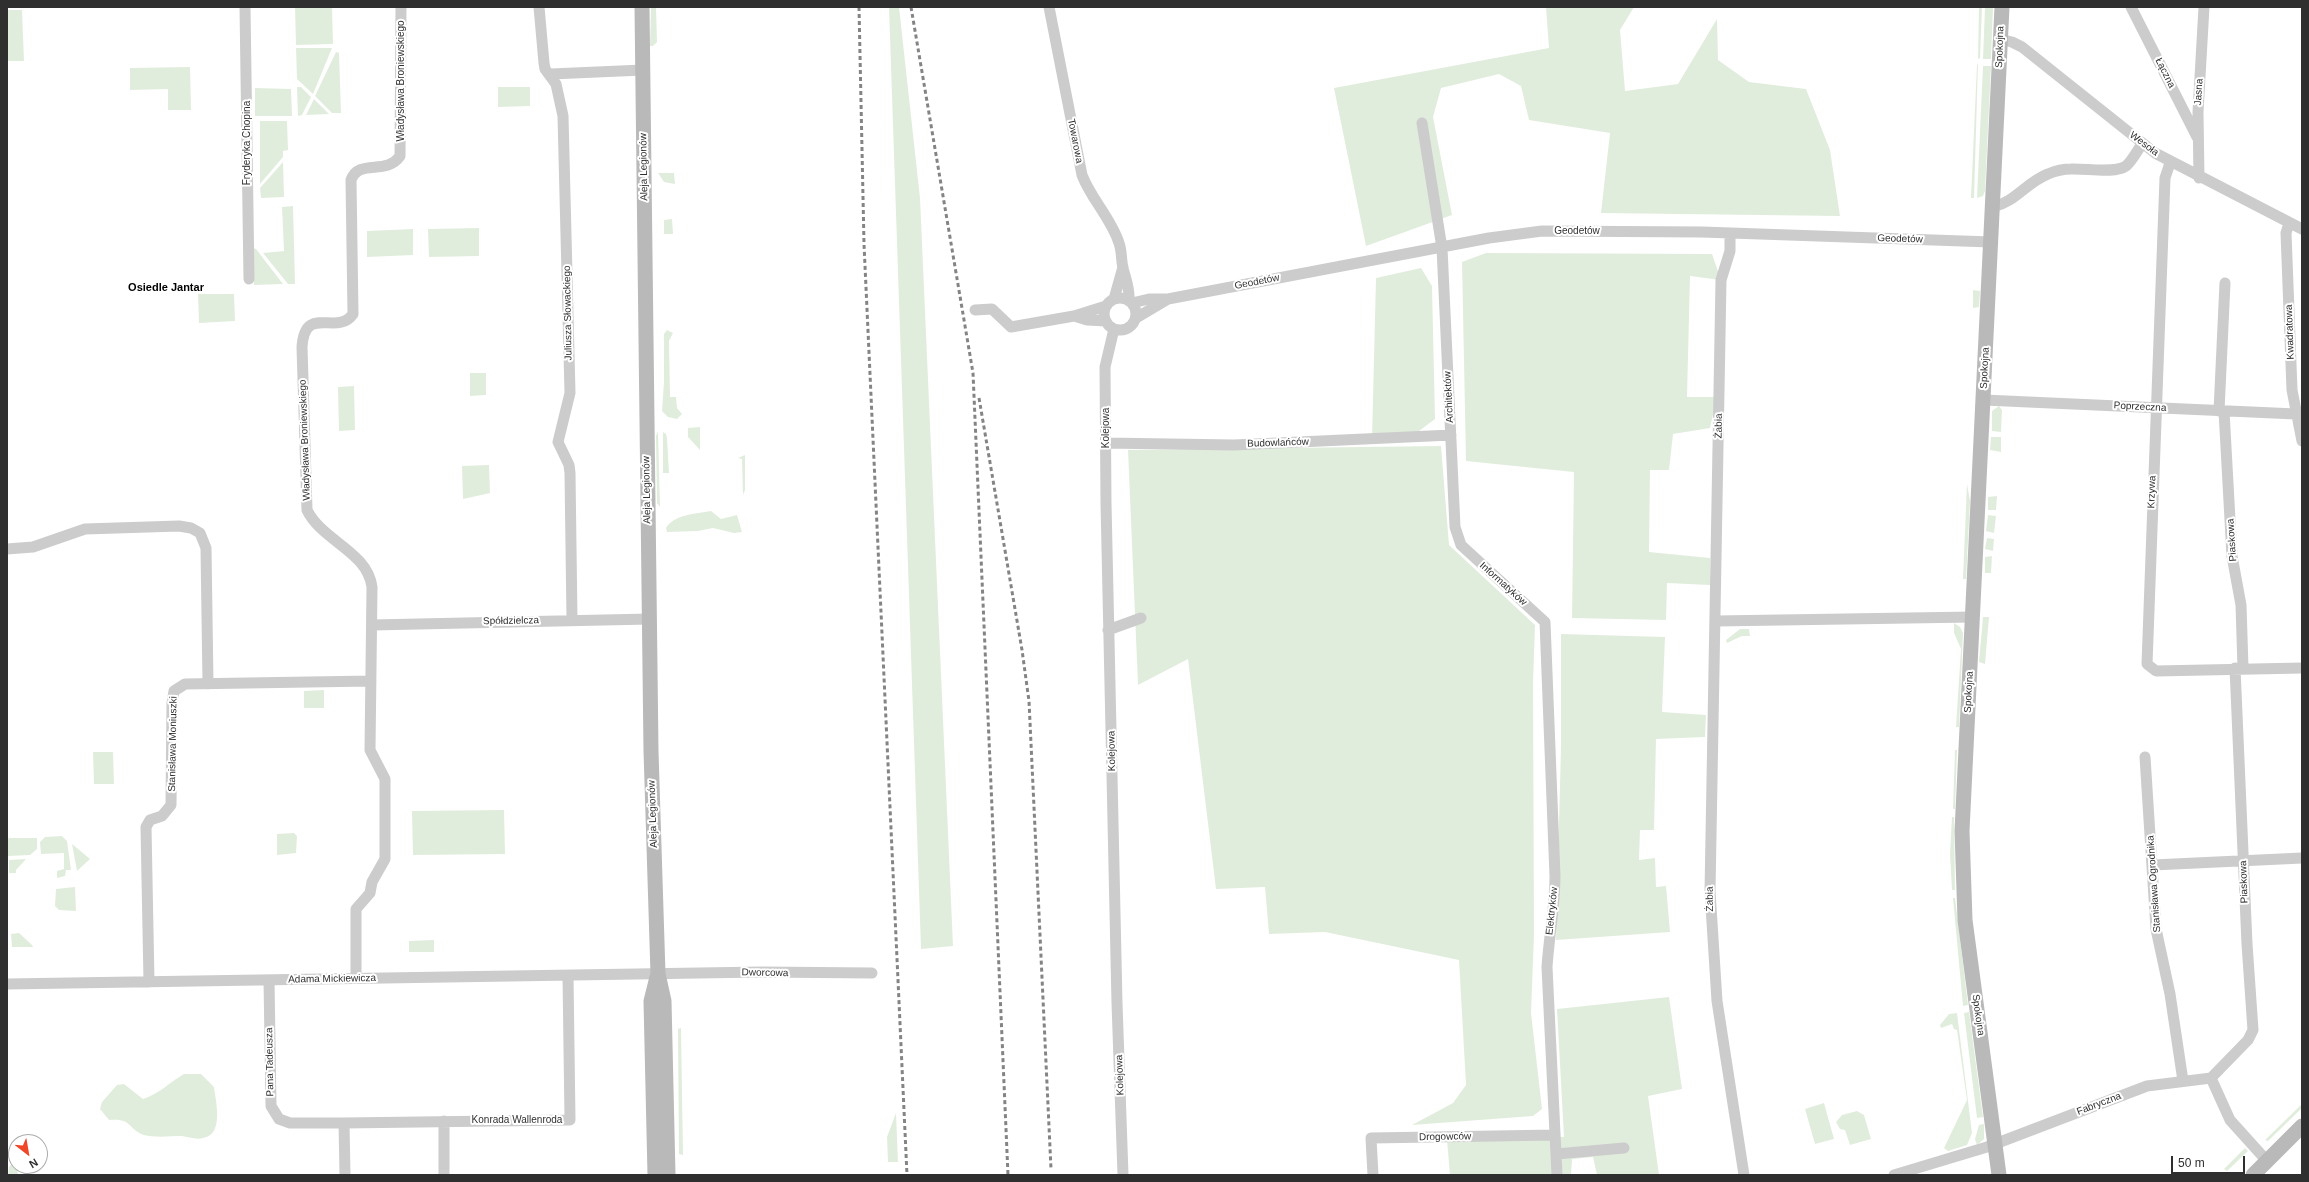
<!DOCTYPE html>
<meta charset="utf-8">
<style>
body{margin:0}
#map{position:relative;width:2309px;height:1182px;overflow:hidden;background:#fff;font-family:Helvetica,sans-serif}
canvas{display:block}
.frame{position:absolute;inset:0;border:8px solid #2f2f2f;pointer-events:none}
.north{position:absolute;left:8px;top:1134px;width:40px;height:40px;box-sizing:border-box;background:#fff;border:1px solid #acacac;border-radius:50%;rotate:149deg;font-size:11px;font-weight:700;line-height:16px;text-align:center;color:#2f2f2f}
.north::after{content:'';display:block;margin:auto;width:14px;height:18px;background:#ef4728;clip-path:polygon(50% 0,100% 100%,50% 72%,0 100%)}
.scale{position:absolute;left:2171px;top:1156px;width:74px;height:18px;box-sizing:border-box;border:2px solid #2f2f2f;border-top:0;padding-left:5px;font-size:12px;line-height:14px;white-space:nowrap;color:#2f2f2f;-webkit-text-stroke:3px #fff;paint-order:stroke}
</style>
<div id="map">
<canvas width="2309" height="1182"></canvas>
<div class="frame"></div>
<div class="north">N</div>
<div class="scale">50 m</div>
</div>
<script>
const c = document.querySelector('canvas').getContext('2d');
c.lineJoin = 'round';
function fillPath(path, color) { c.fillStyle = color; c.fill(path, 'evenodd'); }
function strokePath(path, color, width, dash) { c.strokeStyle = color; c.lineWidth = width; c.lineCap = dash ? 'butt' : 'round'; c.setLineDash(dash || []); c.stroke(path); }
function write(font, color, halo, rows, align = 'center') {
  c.font = font + ' Helvetica,sans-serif'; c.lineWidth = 4; c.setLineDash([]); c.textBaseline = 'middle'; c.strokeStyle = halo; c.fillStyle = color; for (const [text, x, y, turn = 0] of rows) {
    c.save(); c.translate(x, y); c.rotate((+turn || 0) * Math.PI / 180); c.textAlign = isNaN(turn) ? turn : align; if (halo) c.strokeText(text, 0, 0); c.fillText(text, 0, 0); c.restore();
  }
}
const green = new Path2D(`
 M295,7H332L333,44L296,45Z
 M651,7H656L657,42L653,46H650Z
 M889,7H899L920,198L953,946L921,949Z
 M1546,7H1634L1620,30L1625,91L1678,84L1717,19L1718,60L1749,82L1806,89L1830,150L1840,216L1601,213L1610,133L1529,120L1521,86L1499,74L1441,88L1433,117L1452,215L1366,246L1334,88L1549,48Z
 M1979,7H1982L1980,58L1978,59Z
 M1985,7H1993L1991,59H1983Z
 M7,10H22L24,61H7Z
 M296,48H332L313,94L297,79Z
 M336,52L339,53L341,113H332L315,96Z
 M1978,63L1974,198H1971L1977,65Z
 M1983,66H1991L1985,191L1983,196L1977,198Z
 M190,67L191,110H168V89L130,90V68Z
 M297,87H301L311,97L302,115L298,116Z
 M498,87H530V106L498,107Z
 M255,88L291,89L292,116H255Z
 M314,99L329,114L306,115Z
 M260,121H287L288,150L283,151V157L260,184Z
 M283,162L284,197L261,198L260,188Z
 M658,173H674L675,184L664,182Z
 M293,206L295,284H288L263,253L284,251L282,207Z
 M672,219L673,234H664V220Z
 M479,228V256L429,257L428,229Z
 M413,229V255L367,257V231Z
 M253,248L256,249L283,284L254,285Z
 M1486,253L1712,254L1721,280L1690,276L1687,397H1717L1710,428L1673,434L1669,470H1650L1649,552L1710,558V585L1667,583L1666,620L1572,618L1574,472L1466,461L1462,262Z
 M1421,268L1432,286L1435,419L1411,437L1372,439L1376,278Z
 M1973,290L1980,291L1979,307L1973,308Z
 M198,294H234L235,321L199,323Z
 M667,330L673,333L669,341L670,397H676L677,408L682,414L677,419L668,417L662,411L664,382V334Z
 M470,373H486V395L470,396Z
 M354,386L355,430L339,431L338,387Z
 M1999,406L2002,410L2001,432L1992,431V411Z
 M700,427V450L688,437V428Z
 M658,431L660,507L657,503L656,436Z
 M663,432L666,434L667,438L669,473H663Z
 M1991,437H2001V452L1990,450Z
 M1441,446L1449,545L1535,625L1533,683L1534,935L1531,1013L1542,1109L1533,1116L1412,1125L1453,1103L1466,1085L1459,960L1325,932L1269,934L1265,887L1216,889L1188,659L1138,685L1128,450Z
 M745,455V490L743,495L742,459L738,458Z
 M489,465L490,493L463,499L462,466Z
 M1967,484L1970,501L1966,579H1963Z
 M1997,496L1996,510H1988V497Z
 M711,511L721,519L737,515L742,532L734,533L713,528L698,531L667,532L666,528C675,514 695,514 711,511Z
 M1988,515L1996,516L1994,533L1986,531Z
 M1987,538L1994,539L1993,551L1985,549Z
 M1992,556L1991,573H1985V557Z
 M1983,617H1989L1985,664L1979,662Z
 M1954,623L1960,627L1963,633L1959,727H1956L1961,649L1954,633Z
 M1740,629H1749L1750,636H1742L1727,643L1726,640Z
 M1561,634L1665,637L1662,712L1706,715L1705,737L1656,739L1654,830H1640L1639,860L1655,858L1656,887L1666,886L1670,932L1556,940L1561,747Z
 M324,690V708H304V691Z
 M1955,750H1957L1955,809H1953Z
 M93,752H113L114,784H94Z
 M504,810L505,854L413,855L412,811Z
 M1952,817H1954L1955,890H1952L1950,854Z
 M294,833L297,836L296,853L277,855V834Z
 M62,836L67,841L71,870H66L65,876L57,878V871L64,869V853L41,854L40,842L45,837Z
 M9,838H37V849L30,855L8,856L7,841Z
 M72,844L90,859L77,871Z
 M26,859L16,870V873H9V860Z
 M75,887L76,911L59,910L55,906L56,889Z
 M1953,898H1955L1968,1005L1963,1006Z
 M19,933L32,945L33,947H12L11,934Z
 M434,940V952H409V941Z
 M1669,997L1682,1089L1648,1096L1659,1175H1597L1593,1157L1572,1159L1571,1175H1450L1447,1140L1564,1137L1557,1009Z
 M1969,1012L1983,1117L1977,1118L1964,1013Z
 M1957,1013L1972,1133L1967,1145L1948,1151L1944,1148L1967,1100L1957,1030L1954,1029L1952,1024L1941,1028L1940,1025L1949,1014Z
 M681,1028L683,1155L679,1154L678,1029Z
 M184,1074H201L214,1087C216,1102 224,1135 203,1138C197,1140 188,1137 182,1136C171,1136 155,1138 144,1135C127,1129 133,1118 109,1120L100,1109L102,1102L117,1085L124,1084L143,1099C159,1094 170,1082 184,1074Z
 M1824,1103L1834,1139L1815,1144L1805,1109Z
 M2302,1104V1108L2268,1141L2265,1140Z
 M1857,1111L1864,1115L1871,1139L1850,1145L1845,1130L1840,1129L1836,1122L1842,1115Z
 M896,1113L898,1162H888L887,1137Z
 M1984,1124V1139L1977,1145L1975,1139L1979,1125Z
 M2245,1148L2248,1151L2227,1171L2224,1169Z
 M16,1159L18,1175H8L9,1167Z`);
const street = new Path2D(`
 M245,7L249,279
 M539,7L544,63L545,69L556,84L563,116L570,393L558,442L569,465L570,473L572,620
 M1049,7L1082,175C1091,199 1111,218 1119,243C1122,251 1121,260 1123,268C1126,280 1130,288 1129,301
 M2131,7L2197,137
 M2000,39L2012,42L2022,47L2155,153L2302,229
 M551,74L643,70
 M1422,123L1442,248L1455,527L1461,545L1545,622L1555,876C1555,907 1549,936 1547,967L1557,1175
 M2170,163L2165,178L2147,664L2156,671L2302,668
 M2199,178L2198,112L2204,7
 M1993,207C2015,202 2027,182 2048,174C2055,171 2063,169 2071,169C2085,168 2115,174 2126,166C2132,161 2137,151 2142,144
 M2289,223L2286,233L2292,390L2302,441
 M1730,233V251L1721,280L1710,891L1717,1001L1744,1175
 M1104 314a16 16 0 1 1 32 0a16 16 0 1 1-32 0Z
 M1114,299L1123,267
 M1132,303L1149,299H1168L1489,238L1542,231L1702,232L1991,242
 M975,310L992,309L1011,327L1074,316L1106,306
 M1074,316L1087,320L1106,321
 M1136,318L1168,299
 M1114,329L1105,367L1106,503L1117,1003L1123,1175
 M1984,400L2296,414
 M2219,411L2225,283
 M2224,411L2232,556L2241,605L2243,668
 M1106,443L1234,445L1451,435
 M7,549L33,547L85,529L179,526L191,528L200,533L206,548L208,684
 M1716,621L1973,617
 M372,625L650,619
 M1108,630L1141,618
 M2145,757L2156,929L2170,994L2183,1081
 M2153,865L2302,858
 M356,978V909L370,893L372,882L385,859V779L370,750L372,587C367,551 322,541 307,510L302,347C305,303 337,337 353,314L351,180C359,158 386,176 400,156L401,7
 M269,980L271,1106L279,1119L290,1123H344L345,1175
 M149,982L146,827L150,820L162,816L171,805L172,703L174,691L185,684L371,681
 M7,984L762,972L872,973
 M2211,1078L2248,1040L2253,1030L2247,944L2235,668
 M344,1123L570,1120L568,976
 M1556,1154L1624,1148
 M444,1175V1121
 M1373,1175L1371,1138L1555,1135
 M1894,1175L1987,1147L2147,1086L2211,1078L2230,1120L2267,1161`);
const secondary = new Path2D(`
 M642,7L651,751L658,974L664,1001L668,1175
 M655,1175L651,1001L657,977
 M1999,1175L1965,920L1962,831L2002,7
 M2253,1175L2302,1126`);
const rail = new Path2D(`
 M859,7L864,244L907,1175
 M911,7L973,373L1008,1175
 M979,398L1022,650L1029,701L1051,1169`);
const streetNames = [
 ["Spokojna",2000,47,-88],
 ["Łączna",2165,73,63],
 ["Władysława Broniewskiego",401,81,-90],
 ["Jasna",2199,92,-87],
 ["Towarowa",1075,141,79],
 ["Fryderyka Chopina",247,143,-90],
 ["Wesoła",2144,144,37],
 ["Aleja Legionów",644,167,-91],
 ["Geodetów",1577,231],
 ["Geodetów",1900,239,2],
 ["Geodetów",1257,282,-11],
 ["Juliusza Słowackiego",568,313,-91],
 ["Kwadratowa",2290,332,-92],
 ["Spokojna",1985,368,-87],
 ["Architektów",1449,397,-93],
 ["Poprzeczna",2140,407,3],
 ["Żabia",1719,426,-89],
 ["Kolejowa",1106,428,-90],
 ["Władysława Broniewskiego",305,440,-92],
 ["Budowlańców",1278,443,-2],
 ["Aleja Legionów",647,490,-91],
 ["Krzywa",2152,492,-88],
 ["Piaskowa",2232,540,-94],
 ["Informatyków",1503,584,42],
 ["Spółdzielcza",511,621,-1],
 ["Spokojna",1969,692,-87],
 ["Stanisława Moniuszki",173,744,-89],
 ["Kolejowa",1112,751,-91],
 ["Aleja Legionów",653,814,-92],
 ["Piaskowa",2244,882,-92],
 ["Stanisława Ogrodnika",2154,884,-94],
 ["Żabia",1710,899,-91],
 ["Elektryków",1552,911,-84],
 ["Dworcowa",765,973,1],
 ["Adama Mickiewicza",332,979,-1],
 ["Spokojna",1978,1015,82],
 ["Pana Tadeusza",270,1062,-91],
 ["Kolejowa",1120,1075,-92],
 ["Fabryczna",2099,1104,-21],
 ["Konrada Wallenroda",517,1120],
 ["Drogowców",1445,1137,-1]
];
const neighbourhoodNames = [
 ["Osiedle Jantar",166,288]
];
fillPath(green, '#e1eddc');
strokePath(street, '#ccc', 11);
strokePath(secondary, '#b9b9b9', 15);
strokePath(rail, '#848484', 3, [4, 3]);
write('10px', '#2f2f2f', '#fff', streetNames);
write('bold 11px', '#000', '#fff', neighbourhoodNames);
</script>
